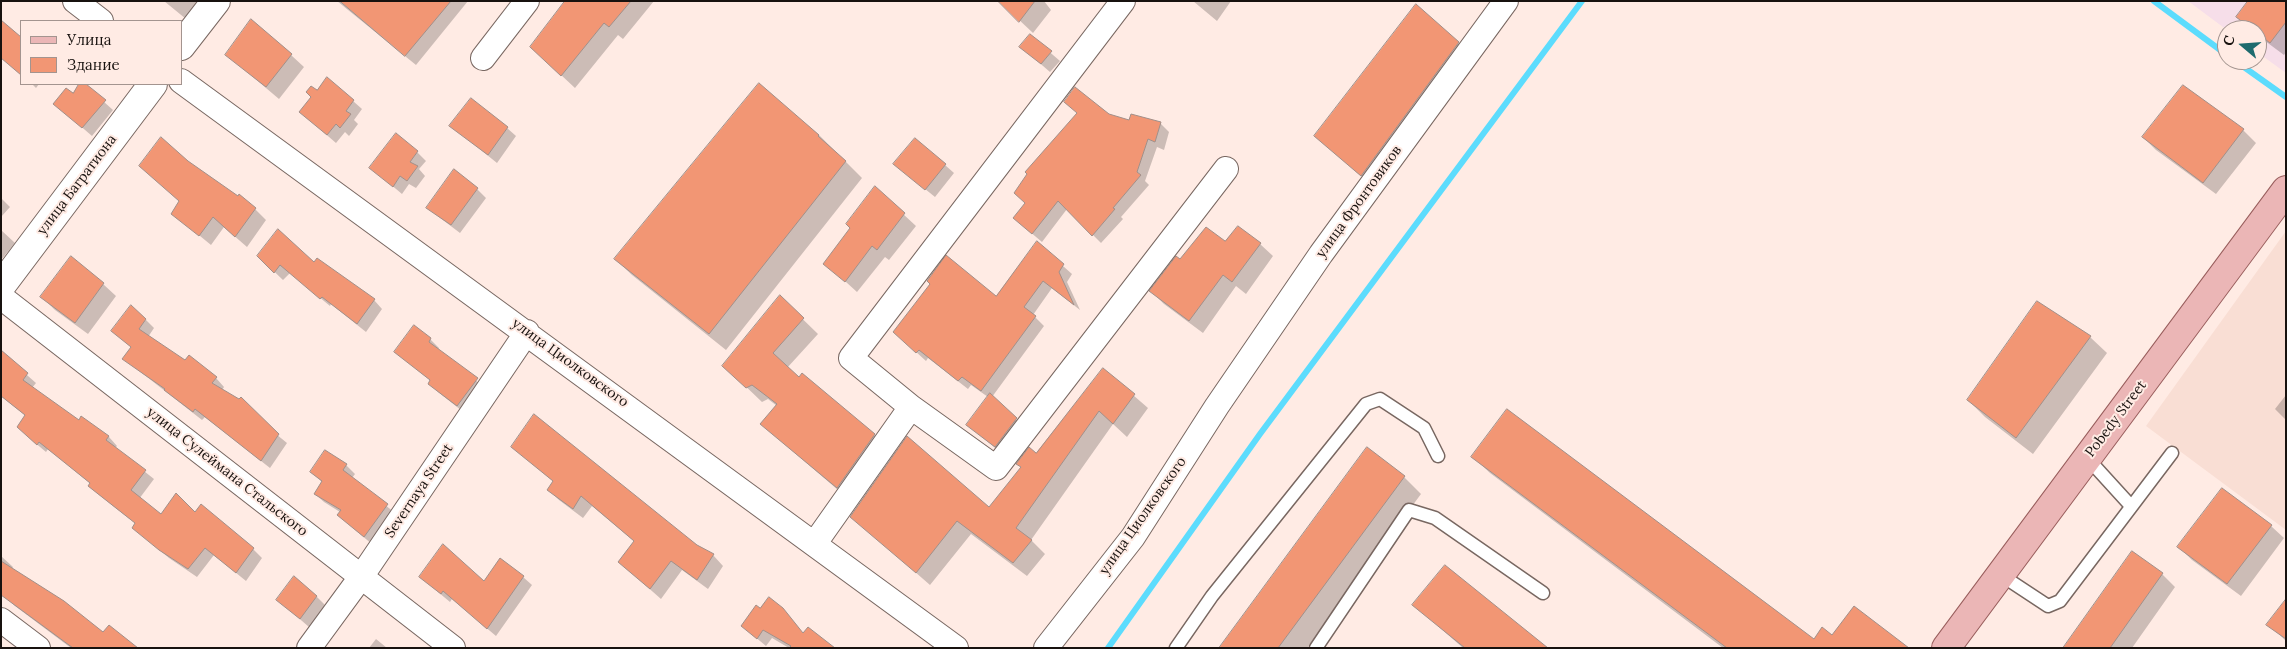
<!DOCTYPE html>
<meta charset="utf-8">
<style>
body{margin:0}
#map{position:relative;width:2287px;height:649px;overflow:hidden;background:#ffebe4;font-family:Lora,serif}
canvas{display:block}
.frame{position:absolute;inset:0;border:2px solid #18120f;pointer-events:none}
.legend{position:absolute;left:20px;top:20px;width:162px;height:65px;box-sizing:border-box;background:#ffebe4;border:1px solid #a3948f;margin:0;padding:6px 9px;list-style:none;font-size:15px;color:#18120f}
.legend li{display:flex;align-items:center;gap:10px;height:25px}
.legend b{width:25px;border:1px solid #a3948f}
.north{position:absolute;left:2217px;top:20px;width:50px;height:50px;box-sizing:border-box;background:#ffebe4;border:1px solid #a3948f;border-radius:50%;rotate:288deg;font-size:14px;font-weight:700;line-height:20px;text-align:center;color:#18120f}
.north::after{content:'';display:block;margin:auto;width:18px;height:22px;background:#1e6b6e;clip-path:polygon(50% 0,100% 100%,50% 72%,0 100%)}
</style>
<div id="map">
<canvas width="2287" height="649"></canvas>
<div class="frame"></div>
<ul class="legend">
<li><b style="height:6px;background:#ebb6b6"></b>Улица</li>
<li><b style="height:14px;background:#f29674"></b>Здание</li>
</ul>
<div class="north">С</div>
</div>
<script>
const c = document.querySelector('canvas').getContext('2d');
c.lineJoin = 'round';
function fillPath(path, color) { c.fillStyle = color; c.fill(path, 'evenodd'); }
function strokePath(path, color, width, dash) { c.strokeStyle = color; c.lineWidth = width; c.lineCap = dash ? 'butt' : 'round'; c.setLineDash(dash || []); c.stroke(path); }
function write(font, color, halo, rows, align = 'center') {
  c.font = font + ' Lora,serif'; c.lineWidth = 4; c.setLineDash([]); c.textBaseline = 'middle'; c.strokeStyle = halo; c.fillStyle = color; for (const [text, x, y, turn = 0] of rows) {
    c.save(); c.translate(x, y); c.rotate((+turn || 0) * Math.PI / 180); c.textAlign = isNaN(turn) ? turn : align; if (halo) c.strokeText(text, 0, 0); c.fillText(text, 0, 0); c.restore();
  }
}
const commercial = new Path2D(`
 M2188,1H2286V73L2257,52V30H2227Z`);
const built = new Path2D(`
 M2286,231V530L2146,426Z`);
const shadow = new Path2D(`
 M164,1H199L186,19Z
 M337,1H468L416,65Z
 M579,1H654L623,39L618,35L575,88L545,60Z
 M999,1H1044L1051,10L1033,33Z
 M1193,1H1231L1217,21Z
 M2286,1V52L2284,55L2257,35V30H2251L2238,17Z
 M1031,36L1060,61L1050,72L1021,47Z
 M1458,43L1471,55L1375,188L1315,136Z
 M227,55H291L304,67L279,99Z
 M32,84H39L36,88Z
 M80,84H84L113,110L92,136L55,104L73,95Z
 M759,85L819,135L862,178L726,350L632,275L615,259Z
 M317,92L353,101L362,109L354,120L358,124L349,136L345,132L336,143L300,112Z
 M1108,115L1130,122L1132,115L1161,124L1169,132L1164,150L1157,147L1145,181L1149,185L1121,217L1123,219L1101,243L1067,209L1042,242L1023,226Z
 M451,126L507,128L516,136L497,163Z
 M2243,130L2256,143L2216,194L2156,150L2143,137Z
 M417,152L426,161L419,169L425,176L416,188L409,184L402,194L371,168Z
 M188,162L255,209L266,220L247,247L224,227L211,245L172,213L180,201Z
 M945,165L954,173L935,197L904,172Z
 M875,188L916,226L889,260L885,257L857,292L825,263L852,228Z
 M477,189L486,198L460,233L427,208Z
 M1,198L10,207L1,217Z
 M1,230L15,243L1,260Z
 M1037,243L1072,274L1067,282L1080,310L1052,288L1033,315L1044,326L992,397L1025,428L1004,455L967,425L988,397L971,385L968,389L928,358L926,361L903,340L996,298Z
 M1225,243L1260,244L1273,256L1246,294L1236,286L1203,333L1164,304L1151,291L1180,261Z
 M258,256L314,264L374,300L382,309L366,332L331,304L330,306L290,273L283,280Z
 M103,284L116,296L88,334L55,310L42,297Z
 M780,297L818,334L787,368L874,435L889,450L852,502L761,424L777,406L768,399L762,402L739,380Z
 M146,320L154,328L148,337L186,362L216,378L224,387L222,390L287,443L270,468L205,417L202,420L124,359L132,348L112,331Z
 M2090,337L2107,353L2033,454L1985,417L1968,400Z
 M430,339L439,348L438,350L485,388L466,414L438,392L430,384L431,381L395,352Z
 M3,354L36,383L32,388L79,422L82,418L109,437L117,446L115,448L154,479L139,499L161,516L196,514L202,506L253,549L262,558L246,581L214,555L197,577L169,558L143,536L136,524L98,494L89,486L91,484L48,449L46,452L27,436L26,416L1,396Z
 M1103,369L1148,408L1127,437L1113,424L1031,540L1045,554L1027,576L971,534L930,585L852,517L989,508L1036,455Z
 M2286,395V420L2275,409Z
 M512,447L713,555L723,566L708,589L682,570L661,599L619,562L635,542L592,506L583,518L559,500L549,490L554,482Z
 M1473,457L1813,642L1832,637L1905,648H1723L1490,473Z
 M346,465L355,474L352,478L395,513L373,545L347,523L338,515L340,512L324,502L315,494L322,482L311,472Z
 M1404,477L1421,494L1307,648H1220Z
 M2271,526L2284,538L2241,596L2192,560L2179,547Z
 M1,556L13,567L12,569L103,634L135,648H71L15,606L1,593Z
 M2162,574L2175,587L2132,648H2064Z
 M420,577L485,583L523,577L532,585L496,636L452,599L450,602Z
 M317,597L325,605L309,627L287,608Z
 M2286,601V641L2268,624Z
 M1414,605L1546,648H1463Z
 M742,626L804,634L833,648H789L772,638L766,646Z
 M376,639L387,648H369Z`);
const stream = new Path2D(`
 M2154,1L2227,55
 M2234,60L2286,97
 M1108,648L1260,434L1582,1`);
const building = new Path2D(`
 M340,1H451L405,56Z
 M565,1H631L609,27L604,23L561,76L530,47Z
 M998,1H1035L1019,22Z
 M2248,1H2286V22L2270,43L2257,33V30H2253L2236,17Z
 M1416,4L1459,42L1361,176L1314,136Z
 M251,19L292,54L266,87L225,55Z
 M1,20L21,37V75L1,58Z
 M1030,34L1052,51L1041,64L1019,47Z
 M327,77L354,100L346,111L351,114L340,128L336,124L327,135L299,112L311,97L306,92L311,86L317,90Z
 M759,83L819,135L818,136L846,161L709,334L614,259Z
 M79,84H86L106,100L82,128L53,104L66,88L73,93Z
 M2183,85L2244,129L2203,183L2142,137Z
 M1075,87L1109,114L1129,120L1131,114L1161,122L1155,142L1148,139L1137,172L1141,175L1113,208L1115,209L1092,236L1058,201L1032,234L1013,218L1025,203L1014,193L1027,174L1025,172L1077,113L1064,102Z
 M471,98L508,127L488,155L449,126Z
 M396,133L418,151L410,162L418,166L407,181L400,176L393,187L369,168Z
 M161,137L188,161L238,196L239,194L256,208L235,237L213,217L199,236L171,214L179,201L139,166Z
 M915,138L946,164L925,190L893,164Z
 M454,169L478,188L451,225L426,208Z
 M875,186L905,213L877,250L872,246L845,282L823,264L850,228L846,224Z
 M1238,226L1261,243L1232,282L1223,275L1189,321L1149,291L1176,256L1180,259L1206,227L1225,241Z
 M278,229L314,262L317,258L375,299L357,324L322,297L320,299L280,265L274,273L257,256Z
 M1037,241L1064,264L1059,272L1074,305L1043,281L1024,307L1036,316L981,391L962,377L958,381L919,350L916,353L893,332L930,284L927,281L946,255L996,296Z
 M71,256L104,283L75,323L40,297Z
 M780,295L804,318L773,353L799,377L802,373L875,434L837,488L760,424L777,404L752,385L746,388L722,366Z
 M2037,301L2091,336L2016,438L1967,400Z
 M131,305L146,319L139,329L185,360L189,355L217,377L212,383L239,399L241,397L279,434L261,461L195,409L193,412L164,390L165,389L122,359L131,347L111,331Z
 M414,325L431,338L429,342L478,378L457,406L428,384L430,380L394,352Z
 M1,350L28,373L23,380L79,420L81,416L109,436L106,440L146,470L131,490L161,514L176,493L195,512L201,504L254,548L236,573L205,548L188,569L159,550L132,528L135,523L88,486L90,483L39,442L37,445L17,427L25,415L1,396Z
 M1103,368L1135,394L1113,424L1099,411L1016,528L1032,540L1013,563L957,521L916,573L850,517L907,436L989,507L1021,467L1016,464L1029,447L1036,453Z
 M990,393L1017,418L995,447L966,425Z
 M1507,409L1814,639L1822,627L1832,635L1854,606L1909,648H1727L1471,457Z
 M534,414L697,545L714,554L697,580L671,561L650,589L618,562L634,541L581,496L573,509L547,490L553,481L511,447Z
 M1367,447L1405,476L1278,648H1219Z
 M325,450L347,464L343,470L388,504L364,537L337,515L341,510L314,494L322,481L310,472Z
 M2222,488L2272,525L2227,584L2177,547Z
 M443,544L484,581L500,558L524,576L487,629L443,591L441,594L419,577Z
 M2132,551L2163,573L2110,648H2063Z
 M1,561L64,601L103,632L109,625L138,648H73L1,595Z
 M1445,565L1548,648H1465L1412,605Z
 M294,576L317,596L300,619L276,600Z
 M769,597L783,608L803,633L808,627L835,648H789L791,646L763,630L757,639L741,626L756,605L760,608Z
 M2286,599V639L2266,625Z`);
const lane = new Path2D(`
 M2090,461L2131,506
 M2004,577L2048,606L2060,601L2172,453
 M1176,648L1212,596L1366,404L1380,399L1424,428L1438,456
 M1316,648L1409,510L1435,518L1543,593`);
const street = new Path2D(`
 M75,1L101,21
 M483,58L527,1
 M181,81L956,648
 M1,297L453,648
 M911,407L996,468L1226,169
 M815,543L911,407L851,358L1123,1
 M1,620L38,648
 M309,648L361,577L527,332
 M1046,648L1133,537L1217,406L1321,254L1506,1`);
const secondary = new Path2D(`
 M181,46L216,1
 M1,286L153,84`);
const primary = new Path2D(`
 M1946,648L2286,190`);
const streetNames = [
 ["улица Багратиона",77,185,-53],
 ["улица Фронтовиков",1359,202,-54],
 ["улица Циолковского",570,363,36],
 ["Pobedy Street",2116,419,-53],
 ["улица Сулеймана Стальского",227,472,38],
 ["Severnaya Street",419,491,-56],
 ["улица Циолковского",1143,516,-55]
];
fillPath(commercial, '#f6dee9');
fillPath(built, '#f9ded4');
fillPath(shadow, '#0003');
strokePath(stream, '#5cdcfd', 6);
fillPath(building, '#f29674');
strokePath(building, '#a18f89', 1);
strokePath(lane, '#786761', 15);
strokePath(street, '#786761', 26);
strokePath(secondary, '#786761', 30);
strokePath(primary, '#985d5c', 30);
strokePath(lane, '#fff', 12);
strokePath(street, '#fff', 24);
strokePath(secondary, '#fff', 28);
strokePath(primary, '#ebb6b6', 28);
write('14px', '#18120f', '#ffebe4', streetNames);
</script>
